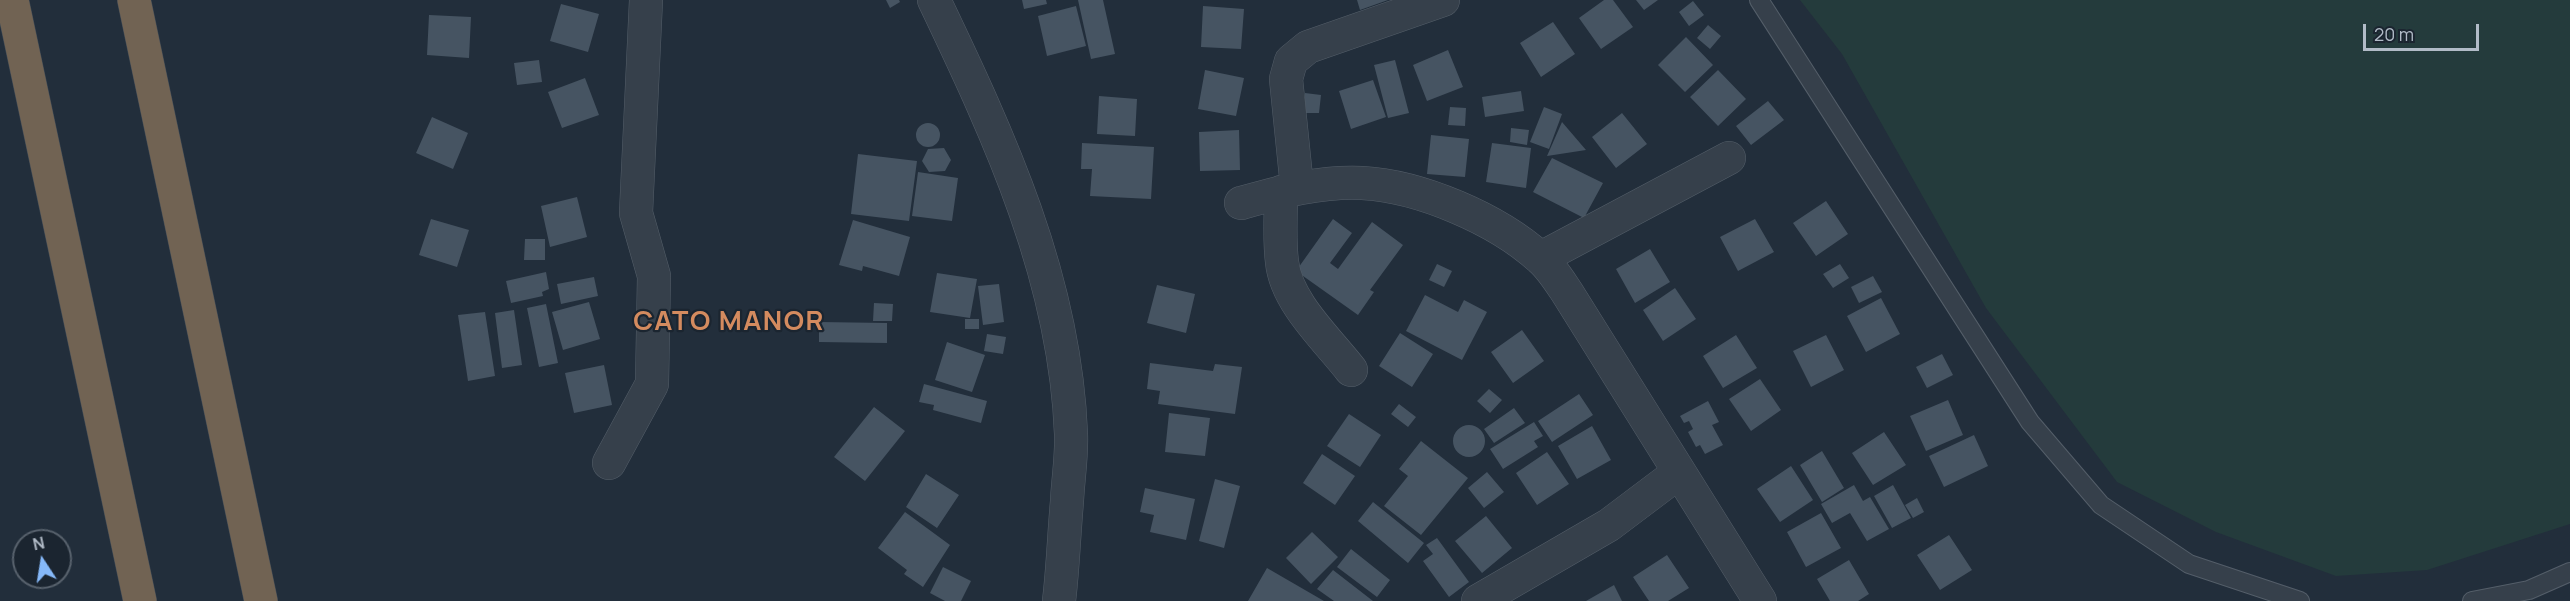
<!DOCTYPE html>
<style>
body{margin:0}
#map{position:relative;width:2570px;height:601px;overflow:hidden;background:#222e3b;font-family:Manrope,sans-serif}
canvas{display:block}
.north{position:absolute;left:12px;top:529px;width:60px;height:60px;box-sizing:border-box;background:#1b2530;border:2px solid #57616c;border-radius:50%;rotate:348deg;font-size:16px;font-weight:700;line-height:24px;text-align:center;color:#b1bbc7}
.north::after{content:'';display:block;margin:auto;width:21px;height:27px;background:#85b8f8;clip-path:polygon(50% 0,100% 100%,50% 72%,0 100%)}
.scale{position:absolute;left:2363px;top:24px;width:116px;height:27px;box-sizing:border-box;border:3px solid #b1bbc7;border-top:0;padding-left:8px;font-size:18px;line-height:21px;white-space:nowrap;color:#b1bbc7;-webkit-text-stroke:4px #1b2530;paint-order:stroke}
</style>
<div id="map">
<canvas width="2570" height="601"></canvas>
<div class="north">N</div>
<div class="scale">20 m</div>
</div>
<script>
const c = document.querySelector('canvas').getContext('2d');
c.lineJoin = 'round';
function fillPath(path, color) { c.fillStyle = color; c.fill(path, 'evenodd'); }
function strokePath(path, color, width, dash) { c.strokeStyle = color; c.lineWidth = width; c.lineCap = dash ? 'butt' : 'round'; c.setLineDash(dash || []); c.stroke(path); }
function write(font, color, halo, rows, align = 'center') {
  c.font = font + ' Manrope,sans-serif'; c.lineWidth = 4.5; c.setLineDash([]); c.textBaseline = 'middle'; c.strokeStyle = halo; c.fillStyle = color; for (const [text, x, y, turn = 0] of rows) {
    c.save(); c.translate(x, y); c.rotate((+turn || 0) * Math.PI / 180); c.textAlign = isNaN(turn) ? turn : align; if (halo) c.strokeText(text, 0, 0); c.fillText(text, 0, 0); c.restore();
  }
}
const green = new Path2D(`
 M1800,0H2570V524L2427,570L2336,576L2216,532L2117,482L1986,308L1842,54Z`);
const building = new Path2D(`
 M886,0H899L900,2L890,8Z
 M1022,0H1046L1047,4L1024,9Z
 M1078,0H1103L1115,54L1091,59Z
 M1357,0H1388L1360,10Z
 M1604,0H1613L1633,27L1601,49L1579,18Z
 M1636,0H1658L1644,10Z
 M1693,1L1704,15L1689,26L1679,12Z
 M561,4L599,14L588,52L550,41Z
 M1076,6L1086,46L1047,56L1038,16Z
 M1203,6L1244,9L1241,49L1201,47Z
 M429,15L471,17L469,58L427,55Z
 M1553,22L1575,54L1541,77L1520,43Z
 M1708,25L1721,36L1710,49L1697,38Z
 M1686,37L1713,65L1685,92L1658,65Z
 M1448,50L1463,87L1427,101L1413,65Z
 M539,60L542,82L517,85L514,63Z
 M1395,60L1409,113L1388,118L1374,65Z
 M1205,70L1244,78L1236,116L1198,109Z
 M1718,70L1746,99L1718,126L1690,97Z
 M585,78L599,115L562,128L548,92Z
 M1373,80L1386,117L1351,129L1339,91Z
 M1521,91L1524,111L1485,117L1482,97Z
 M1305,93L1321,95L1319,113H1304Z
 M1099,96L1137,99L1135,136L1097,134Z
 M1768,101L1784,120L1751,145L1736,126Z
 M1450,107L1466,108L1465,126L1448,125Z
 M1544,107L1562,114L1549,149L1530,142Z
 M1622,113L1647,144L1616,168L1592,137Z
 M432,117L468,133L453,169L416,153Z
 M1562,122L1586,150L1547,156Z
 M916 135a12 12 0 1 1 24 0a12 12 0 1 1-24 0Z
 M1511,128L1529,130L1527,145L1510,142Z
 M1239,130L1240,170L1200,171L1199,132Z
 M1431,135L1469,139L1465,177L1427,174Z
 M1082,143L1154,147L1151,199L1090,196L1092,169H1081Z
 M1492,143L1531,148L1526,188L1486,182Z
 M944,148L951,160L945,171L929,172L922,161L928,149Z
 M858,154L917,161L909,221L851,214Z
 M1552,158L1603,183L1584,218L1533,192Z
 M918,172L958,178L952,221L912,216Z
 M577,197L587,237L550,247L541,206Z
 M1826,201L1848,234L1816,256L1793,223Z
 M431,219L469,230L457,267L419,255Z
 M1333,219L1352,233L1330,263L1338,269L1372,222L1403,245L1370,290L1374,292L1358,315L1296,271Z
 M1755,219L1774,252L1738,271L1720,237Z
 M853,220L910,237L899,276L863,266L862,271L839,265Z
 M525,239H545V260H524Z
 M1650,249L1670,282L1635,303L1616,269Z
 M1437,264L1452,271L1444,287L1429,280Z
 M1840,264L1849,278L1833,288L1823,274Z
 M546,272L549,289L542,292L543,296L511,303L506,281Z
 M937,273L977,279L970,318L930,312Z
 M1873,276L1882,292L1859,303L1851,287Z
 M594,277L598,296L561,304L557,284Z
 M999,284L1004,322L983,325L978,286Z
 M1157,285L1195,294L1186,333L1147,323Z
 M1675,288L1696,319L1663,341L1643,310Z
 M1425,295L1458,312L1464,300L1487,312L1462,360L1406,331Z
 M1881,298L1900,334L1866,352L1847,316Z
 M589,302L600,339L563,350L552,312Z
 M874,303L893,304L892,321H873Z
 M546,304L558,363L539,367L527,308Z
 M514,310L522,365L502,368L495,313Z
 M485,312L495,376L468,381L458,315Z
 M965,319H979V329H965Z
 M819,322L887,323V343L819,342Z
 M1522,330L1544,361L1513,383L1491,352Z
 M1400,333L1433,354L1412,387L1379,366Z
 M987,334L1006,337L1003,354L984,351Z
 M1736,335L1757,368L1723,388L1703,356Z
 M1826,335L1844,370L1811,387L1793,351Z
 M947,342L985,355L972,392L935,380Z
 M1942,354L1953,375L1927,388L1916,367Z
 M1150,363L1213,371L1215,364L1242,367L1235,414L1158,404L1160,391L1147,389Z
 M604,365L612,405L574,413L565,373Z
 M1760,379L1781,410L1751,431L1729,399Z
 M924,384L987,401L981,423L933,410L934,405L919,402Z
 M1489,389L1502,400L1490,413L1477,401Z
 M1579,394L1593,415L1552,442L1538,421Z
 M1948,400L1963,435L1926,451L1910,416Z
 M1708,401L1719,422L1712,425L1723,445L1705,454L1700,445L1696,447L1688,432L1693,429L1689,421L1684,423L1680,416Z
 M1399,404L1416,417L1408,427L1391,414Z
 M874,407L905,431L865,481L834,457Z
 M1514,408L1525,423L1494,443L1484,429Z
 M1169,413L1210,418L1205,456L1165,452Z
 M1349,414L1381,435L1360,467L1327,446Z
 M1534,422L1543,436L1534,441L1538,447L1503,469L1490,449Z
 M1453 441a16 16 0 1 1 32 0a16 16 0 1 1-32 0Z
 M1592,426L1611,460L1577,479L1558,446Z
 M1884,432L1906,465L1873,485L1852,453Z
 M1974,435L1988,466L1944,487L1929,456Z
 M1421,441L1468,478L1421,535L1384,506L1408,476L1399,469Z
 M1822,451L1844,488L1822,502L1800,465Z
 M1547,452L1569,484L1537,505L1516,473Z
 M1322,454L1355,476L1335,505L1303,483Z
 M1791,466L1813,500L1780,522L1757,489Z
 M1487,472L1504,492L1484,508L1468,488Z
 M926,474L959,495L937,528L906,507Z
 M1215,479L1240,486L1224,548L1199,541Z
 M1854,485L1863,501L1870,497L1889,529L1867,541L1850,513L1832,523L1821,504Z
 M1893,485L1911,518L1892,528L1874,496Z
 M1145,488L1195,499L1186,540L1150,532L1154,515L1140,512Z
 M1917,498L1924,512L1913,518L1905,505Z
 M1373,502L1424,543L1408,563L1358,521Z
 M905,512L950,545L923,587L904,574L907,570L878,548Z
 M1821,513L1841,548L1806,567L1787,532Z
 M1486,516L1512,548L1482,573L1455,541Z
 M1312,532L1338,557L1311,584L1286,558Z
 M1949,535L1972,570L1940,590L1917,555Z
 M1437,538L1469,582L1449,597L1423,561L1433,554L1426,545Z
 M1351,549L1390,580L1377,597L1337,567Z
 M1667,555L1689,588L1668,601H1649L1633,577Z
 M1849,560L1869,594L1858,601H1830L1817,579Z
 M943,567L971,581L961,601H945L930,593Z
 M1267,568L1324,601H1248Z
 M1333,570L1373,601H1334L1317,589Z
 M1614,585L1622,601H1586Z`);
const lane = new Path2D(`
 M1759,0L2030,422L2101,505L2189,564L2300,601
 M2472,601L2529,590L2570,572`);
const street = new Path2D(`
 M934,0C1000,138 1065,278 1071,434C1072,456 1068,479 1067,501C1064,534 1063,568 1059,601
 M1297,187L1286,79L1291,61L1308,47L1443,0
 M1281,192C1281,215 1279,239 1282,262C1286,302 1327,339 1351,370
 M1241,203C1281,192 1320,181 1362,183C1420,186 1497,219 1540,258C1551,267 1560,282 1568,294L1760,601
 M1541,258L1729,158
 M609,463L652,384L654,276L636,213L646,0
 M1478,601L1609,525L1678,473`);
const highway = new Path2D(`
 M12,0L140,601
 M134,0L261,601`);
const districtNames = [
 ["CATO MANOR",729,322]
];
fillPath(green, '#243b3c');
fillPath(building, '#465462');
strokePath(lane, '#545e69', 20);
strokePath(street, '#545e69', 34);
strokePath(highway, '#414b56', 34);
strokePath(lane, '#36404b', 18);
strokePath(street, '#36404b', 33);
strokePath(highway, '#716353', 33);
c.letterSpacing = '1.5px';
write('bold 27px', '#d48b5f', '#1b2530', districtNames);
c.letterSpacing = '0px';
</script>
